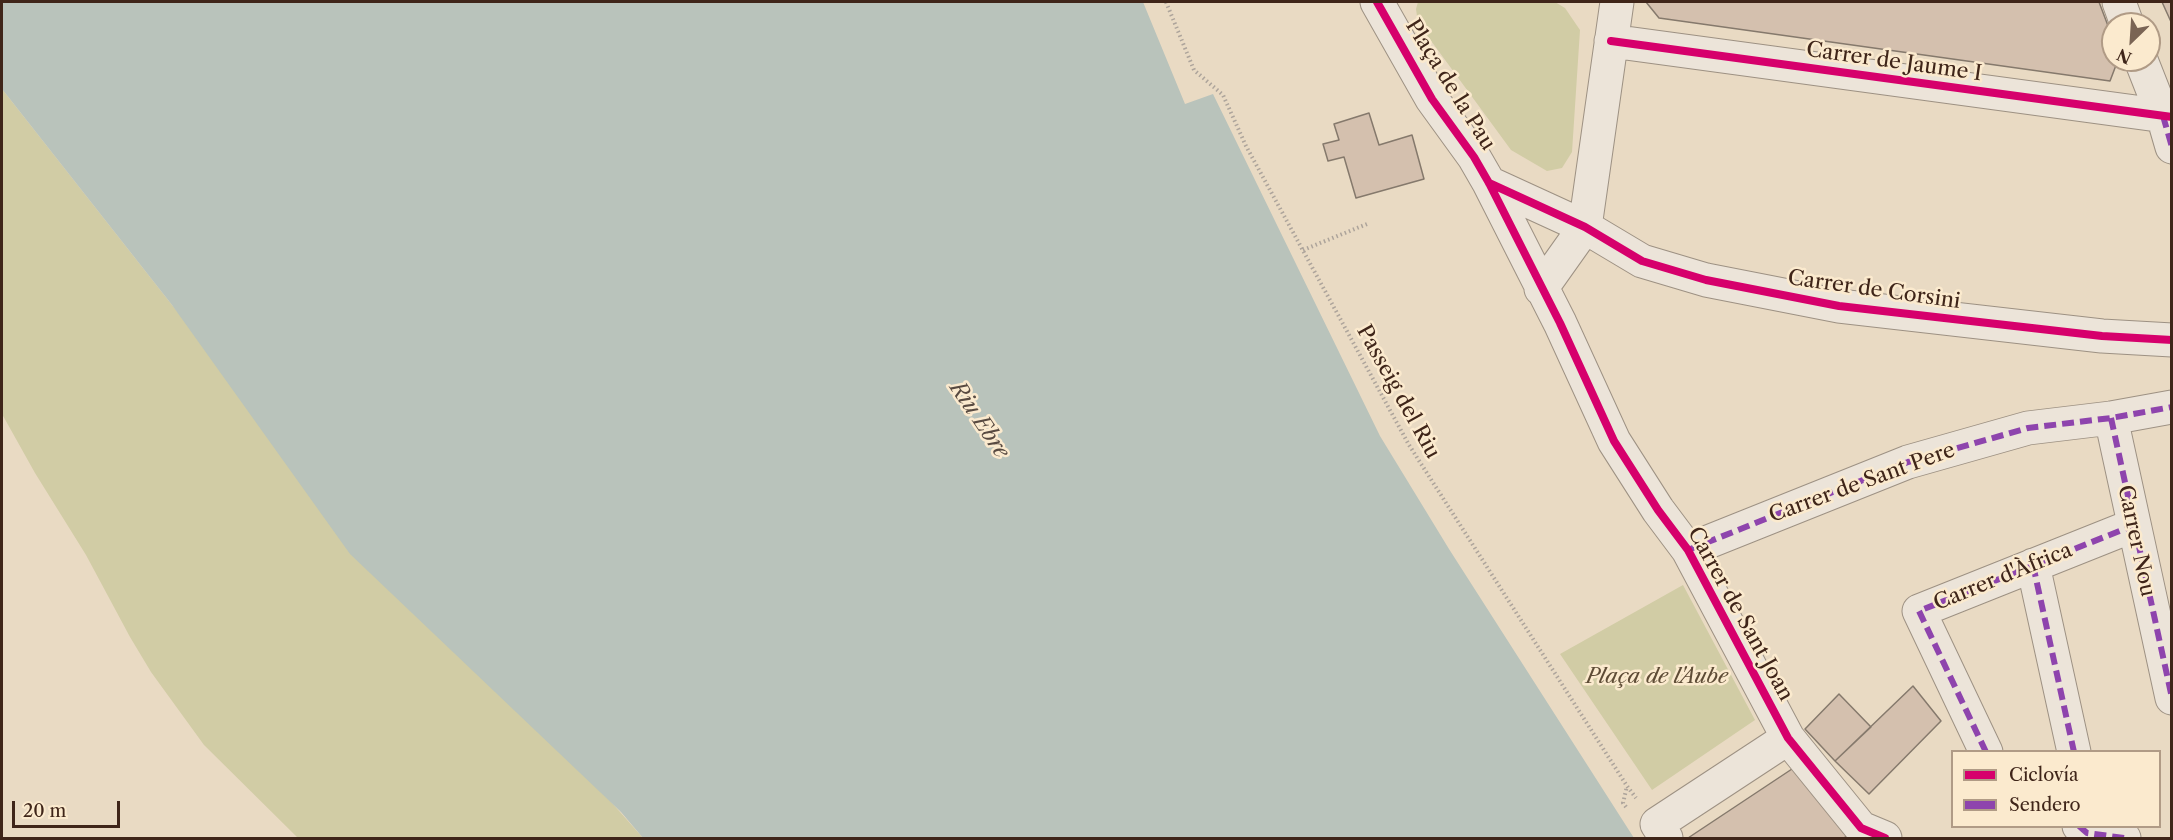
<!DOCTYPE html>
<meta charset="utf-8">
<style>
body{margin:0}
#map{position:relative;width:2173px;height:840px;overflow:hidden;background:#e9dac3;font-family:"Libre Caslon Text",serif}
canvas{display:block}
.frame{position:absolute;inset:0;border:3px solid #3f2519;pointer-events:none}
.legend{position:absolute;left:1951px;top:750px;width:210px;height:78px;box-sizing:border-box;background:#fbeace;border:2px solid #b09b86;margin:0;padding:8px 10px;list-style:none;font-size:18px;color:#3f2519}
.legend li{display:flex;align-items:center;gap:12px;height:30px}
.legend b{width:30px;border:2px solid #b09b86}
.north{position:absolute;left:2101px;top:12px;width:60px;height:60px;box-sizing:border-box;background:#fbeace;border:2px solid #b09b86;border-radius:50%;rotate:205deg;font-size:16px;font-weight:700;line-height:24px;text-align:center;color:#3f2519}
.north::after{content:'';display:block;margin:auto;width:21px;height:27px;background:#7a6454;clip-path:polygon(50% 0,100% 100%,50% 72%,0 100%)}
.scale{position:absolute;left:12px;top:801px;width:108px;height:27px;box-sizing:border-box;border:3px solid #3f2519;border-top:0;padding-left:8px;font-size:18px;line-height:21px;white-space:nowrap;color:#3f2519;-webkit-text-stroke:4px #fbeace;paint-order:stroke}
</style>
<div id="map">
<canvas width="2173" height="840"></canvas>
<div class="frame"></div>
<ul class="legend">
<li><b style="height:8px;background:#d6006c"></b>Ciclovía</li>
<li><b style="height:8px;background:#8e44ad"></b>Sendero</li>
</ul>
<div class="north">N</div>
<div class="scale">20 m</div>
</div>
<script>
const c = document.querySelector('canvas').getContext('2d');
c.lineJoin = 'round';
function fillPath(path, color) { c.fillStyle = color; c.fill(path, 'evenodd'); }
function strokePath(path, color, width, dash) { c.strokeStyle = color; c.lineWidth = width; c.lineCap = dash ? 'butt' : 'round'; c.setLineDash(dash || []); c.stroke(path); }
function write(font, color, halo, rows, align = 'center') {
  c.font = font + ' "Libre Caslon Text",serif'; c.lineWidth = 5; c.setLineDash([]); c.textBaseline = 'middle'; c.strokeStyle = halo; c.fillStyle = color; for (const [text, x, y, turn = 0] of rows) {
    c.save(); c.translate(x, y); c.rotate((+turn || 0) * Math.PI / 180); c.textAlign = isNaN(turn) ? turn : align; if (halo) c.strokeText(text, 0, 0); c.fillText(text, 0, 0); c.restore();
  }
}
const green = new Path2D(`
 M1418,2H1555L1565,8L1580,30L1572,152L1562,168L1547,171L1511,150L1418,23L1416,9Z
 M2,89L172,305L643,838H298L204,745L151,672L130,637L86,555L35,473L2,414Z
 M1683,585L1755,720L1652,790L1560,654Z`);
const water = new Path2D(`
 M2,2H1143L1185,104L1213,94L1380,436L1449,549L1634,838H643L621,812L350,554L172,305L2,89Z`);
const building = new Path2D(`
 M1646,2H2099L2113,39V60H2118L2110,81L1659,18Z
 M2162,2H2172V24Z
 M1369,113L1379,145L1412,135L1424,179L1356,198L1344,157L1328,161L1323,144L1339,140L1334,124Z
 M1913,686L1941,721L1869,794L1835,761Z
 M1839,694L1871,727L1835,761L1805,729Z
 M1798,765L1854,830L1844,838H1688Z`);
const path = new Path2D(`
 M1166,2L1194,70L1223,95L1246,146L1409,445L1627,786L1636,798
 M1303,250L1367,224
 M1626,807L1623,803L1627,786`);
const street = new Path2D(`
 M1377,2L1432,99L1474,157L1489,183L1560,323L1614,441L1658,510L1688,550L1788,738L1861,828L1885,838
 M2119,2L2127,24
 M1611,41L2172,117
 M2141,60L2163,116L2172,147
 M1489,183L1585,227L1642,261L1706,280L1839,306L2102,336L2172,340
 M1541,289L1585,227L1617,2
 M2111,418L2172,698
 M1688,550L1908,462L2028,428L2111,418L2172,407
 M2033,565L2074,752
 M1986,752L1919,611L2132,526
 M2079,826L2087,833L2124,838
 M1666,838L1657,824L1788,738`);
const quiet = new Path2D(`
 M2163,116L2172,147
 M2111,418L2172,698
 M1688,550L1908,462L2028,428L2111,418L2172,407
 M2033,565L2074,752
 M1986,752L1919,611L2132,526
 M2079,826L2087,833L2124,838`);
const cycleway = new Path2D(`
 M1377,2L1432,99L1474,157L1489,183L1560,323L1614,441L1658,510L1688,550L1788,738L1861,828L1885,838
 M1611,41L2172,117
 M1489,183L1585,227L1642,261L1706,280L1839,306L2102,336L2172,340`);
const streetNames = [
 ["Carrer de Jaume I",1894,62,8],
 ["Plaça de la Pau",1450,85,58],
 ["Carrer de Corsini",1874,290,8],
 ["Passeig del Riu",1398,392,61],
 ["Carrer de Sant Pere",1862,483,-20],
 ["Carrer Nou",2136,541,78],
 ["Carrer d'Àfrica",2003,577,-22],
 ["Carrer de Sant Joan",1740,614,61]
];
const parkNames = [
 ["Plaça de l'Aube",1657,677]
];
const waterNames = [
 ["Riu Ebre",979,420,56]
];
fillPath(green, '#d1cca5');
fillPath(water, '#b9c3bb');
fillPath(building, '#d4c0ae');
strokePath(building, '#85796c', 1.5);
strokePath(street, '#9d9183', 35);
strokePath(path, '#ada49b', 4, [1.5, 3]);
strokePath(street, '#ece4d9', 33);
strokePath(quiet, '#8e44ad', 6, [12, 6]);
strokePath(cycleway, '#d6006c', 8);
write('21px', '#3f2519', '#fbeace', streetNames);
write('italic 21px', '#5e4c36', '#fbeace', parkNames);
write('italic 22px', '#584a41', '#fbeace', waterNames);
</script>
